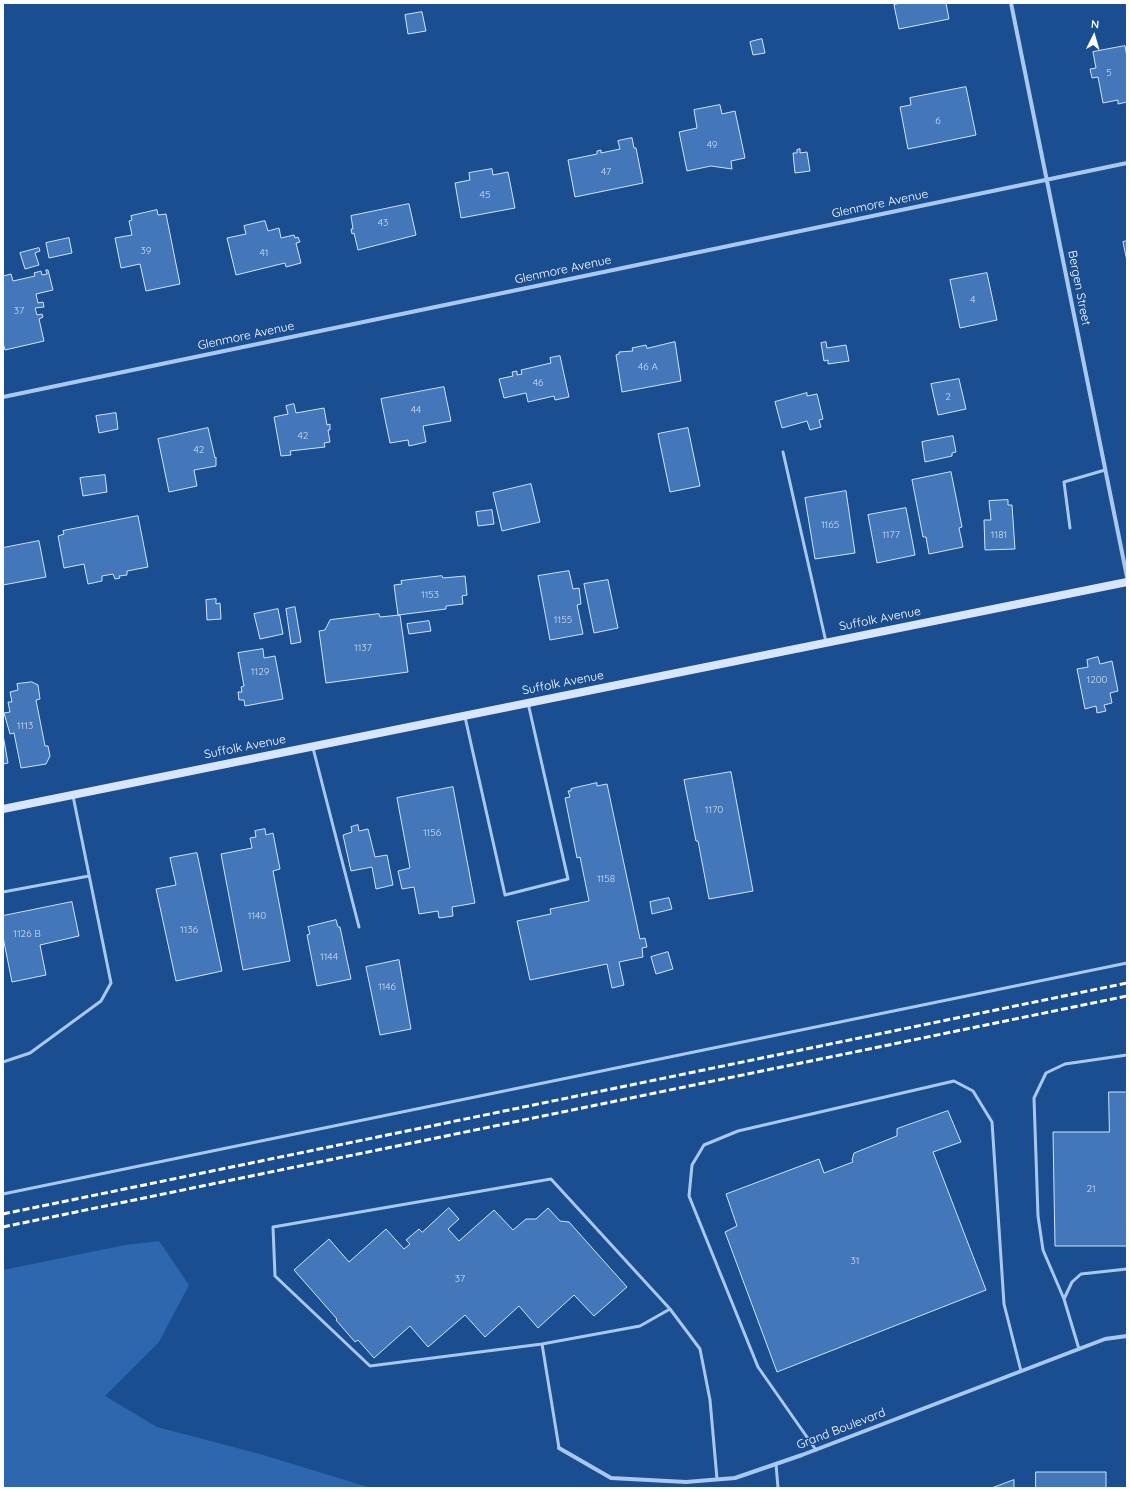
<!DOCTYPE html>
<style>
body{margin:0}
#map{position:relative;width:1130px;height:1491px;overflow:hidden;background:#1a4e91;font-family:Quicksand,sans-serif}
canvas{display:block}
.frame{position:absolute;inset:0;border:4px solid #fff;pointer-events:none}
.north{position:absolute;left:1074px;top:16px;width:40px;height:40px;-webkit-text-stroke:3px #1a4e91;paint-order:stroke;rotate:5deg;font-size:11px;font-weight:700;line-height:16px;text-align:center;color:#fff}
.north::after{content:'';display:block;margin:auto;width:14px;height:18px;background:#fff;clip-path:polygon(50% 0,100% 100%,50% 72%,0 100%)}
</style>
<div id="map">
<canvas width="1130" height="1491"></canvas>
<div class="frame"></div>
<div class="north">N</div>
</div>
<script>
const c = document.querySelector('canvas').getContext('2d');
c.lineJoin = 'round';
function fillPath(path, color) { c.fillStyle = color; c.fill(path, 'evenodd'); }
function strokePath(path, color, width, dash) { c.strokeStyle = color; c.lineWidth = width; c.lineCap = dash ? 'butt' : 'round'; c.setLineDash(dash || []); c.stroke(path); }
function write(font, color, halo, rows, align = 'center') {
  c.font = font + ' Quicksand,sans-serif'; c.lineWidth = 3; c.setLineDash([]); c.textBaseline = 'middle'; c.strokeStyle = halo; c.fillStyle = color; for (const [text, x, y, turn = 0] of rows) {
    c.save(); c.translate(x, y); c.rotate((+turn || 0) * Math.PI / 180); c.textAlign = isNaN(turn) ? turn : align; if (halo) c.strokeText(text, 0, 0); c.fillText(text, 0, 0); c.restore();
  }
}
const green = new Path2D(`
 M159,1241L189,1285L159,1342L105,1396L157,1427L260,1454L371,1488H3V1270L125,1245Z`);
const building = new Path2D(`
 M901,3H946L949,19L899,29L894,5Z
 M422,12L426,31L408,34L405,15Z
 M762,39L765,53L753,55L750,42Z
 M1125,46L1127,57V102L1118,104V100L1103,103L1098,77L1092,78L1090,69L1096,68L1093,52Z
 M966,87L976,135L908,149L900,107L911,105L910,98Z
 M720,105L722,114L735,111L745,158L731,161L732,169L711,166L687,171L679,132L697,128L694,110Z
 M632,138L634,148H636L643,183L575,197L568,160L597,154V151L601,150V153L620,149L618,141Z
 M800,149V153L807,152L810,171L795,173L793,153H797V150Z
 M492,169L493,175L508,172L515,208L461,218L455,183L470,180L469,173Z
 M409,204L416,235L358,250L354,233L352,234L351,229H353L351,216Z
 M157,210L158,215L166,214L180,284L146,291L140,264L121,268L115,238L132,235L129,221L132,220L131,216Z
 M265,221L268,231L279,228L281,238L294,235L295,238L298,237L300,242L296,243L301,263L286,267L285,263L236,275L227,238L246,234L244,226Z
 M69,238L72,253L49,258L46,243Z
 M1127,241V261L1123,242Z
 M39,248L40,251L35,253L39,265L25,269L20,253Z
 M46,270H48L53,290L36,294L38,303L43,302L44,307L35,308L37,315L42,314L43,317L39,319L44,341L5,350L3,343V276L11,274L13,281L35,276L34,273L41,271L42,275L47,274Z
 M987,273L997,320L960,328L950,280Z
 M675,342L681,381L622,392L616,355L619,354V352L633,351L632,348L646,345L647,348Z
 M826,342L827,348L846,345L849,361L828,364V360L824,361L821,343Z
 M560,356L569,397L555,400L554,396L528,402L526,393L504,398L499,379L513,376L512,372L517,371V375L522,374L521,370L551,363L550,358Z
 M959,379L966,409L938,415L931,384Z
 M444,387L451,421L423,426L426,442L409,446L408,440L390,443L381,399Z
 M807,393V396L817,394L823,419L819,420L821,427L810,430L807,421L782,428L775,402Z
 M294,404L296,413L324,408L327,425L330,424V430H328L330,442L324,443L325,447L290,451L291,455L281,456L274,417L288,414L286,406Z
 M116,413L118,429L99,433L96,416Z
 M208,428L215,458L216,457V466L194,470L197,486L169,492L158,439Z
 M688,428L700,486L670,492L658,434Z
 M953,436L956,452L952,453V456L925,462L922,442Z
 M951,472L962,527L959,528L963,547L929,554L926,537H923L912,480Z
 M105,475L107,492L83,496L80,478Z
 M531,484L540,522L502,531L493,493Z
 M846,491L855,553L815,559L805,498Z
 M1008,500V505H1012L1015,549L985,550L984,520H991L989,501Z
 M906,508L915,555L877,563L868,515Z
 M492,510L494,524L478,526L476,512Z
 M138,516L148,567L127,571V575L119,576L120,578L115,579L113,574L102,576V581L88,584L84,564L64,568L58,536L64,534L63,531Z
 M39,541L46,577L3,585V548Z
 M569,571L573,589L579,588L581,604L577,605L583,634L550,640L538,576Z
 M442,576L443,578L465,576L467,595L462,596L463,604L446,606V609L398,615L394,585L402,584L401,581Z
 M608,580L618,628L594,633L584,584Z
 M216,599V604L220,603L221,619L207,620L206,600Z
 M295,607L301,642L291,644L286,609Z
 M278,609L283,634L260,639L254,614Z
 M379,614L380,617L400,615L408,672L326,683L319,631L325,630L330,620Z
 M429,621L431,631L409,634L407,624Z
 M263,649L264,658L275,656L283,699L245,706L244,700H239L238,692H242L241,687L244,686L238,653Z
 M1098,657L1100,664L1112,661L1118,691L1110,693L1112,703L1104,705L1106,711L1097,713L1096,706L1085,709L1077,669L1088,667L1087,660Z
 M32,682L38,685L40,699L36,700L45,746H48L50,756L46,764L21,768L14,733L10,734L4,713L10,712L8,702H12L10,692L18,690L17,684Z
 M3,735L8,763L3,764Z
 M731,772L753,891L709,899L698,841H696L684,780Z
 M597,783V786L607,784L640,939L645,938L647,947L642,948L643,957L619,962L624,985L612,988L607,964L530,980L517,921L551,914L550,909L589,901L580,857L577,858L565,798L570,797L568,791H571V789Z
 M453,787L475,903L452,907L453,916L439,918L438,911L419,914L414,887L402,889L398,871L410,868L397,798Z
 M358,825L359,831L368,829L375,857L387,855L393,885L376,889L372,867L351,871L343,835L352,832L351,827Z
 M265,829L266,835L273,833L280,869L273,871L290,961L243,970L221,854L252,848L250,838L256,837L255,831Z
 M197,853L222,971L176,981L156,889L176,885L170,858Z
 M669,898L672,909L652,914L650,902Z
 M72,902L79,936L40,945L46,975L12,982L3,937V916Z
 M336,920L338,927H340L351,979L317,986L307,935L310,934L308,927Z
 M668,952L673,969L656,974L651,957Z
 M399,960L411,1029L380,1035L366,967Z
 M1109,1092H1127V1246H1055L1053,1132H1109Z
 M948,1111L961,1142L933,1152L986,1290L777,1372L725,1232L737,1226L726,1194L819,1159L824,1173L853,1162L852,1160L854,1153L897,1136V1129Z
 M449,1208L459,1219L448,1229L459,1241L494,1210L513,1230L526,1219H536L548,1208L560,1221L569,1222L627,1287L594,1316L574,1295L538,1328L519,1306L485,1337L465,1315L428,1347L410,1326L374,1358L358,1340L355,1342L336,1320L337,1319L294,1270L329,1239L349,1262L386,1229L404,1249L410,1244L406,1240L419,1229L422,1232Z
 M1036,1472H1106V1488H1036Z
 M1014,1480V1488H992Z`);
const service = new Path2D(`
 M783,452L826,642
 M1070,528L1064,482L1105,470
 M465,717L505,895L568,879L528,703
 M313,748L359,927
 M3,892L89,876
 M3,1062L30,1053L101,1001L111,983L73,796
 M3,1194L1127,963
 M1064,1299L1043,1250L1038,1216L1034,1098L1046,1073L1065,1064L1127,1055
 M670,1309L700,1349L710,1400L717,1479
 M542,1344L640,1326L670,1309L551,1179L273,1227L275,1276L370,1366L542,1344L559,1448
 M1079,1349L1064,1299L1072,1282L1081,1274L1127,1269
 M816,1450L758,1367L689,1196L692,1165L704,1145L738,1131L954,1081L973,1091L992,1122L1004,1304L1021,1371
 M776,1464L778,1488`);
const minor = new Path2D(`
 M1011,3L1127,577
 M3,397L1127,163
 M559,1448L611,1478L686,1482L735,1478L802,1455L1105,1339L1127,1336`);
const secondary = new Path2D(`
 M3,809L1127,582`);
const rail = new Path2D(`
 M3,1214L1127,983
 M3,1227L1127,996`);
const numberNames = [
 ["5",1109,73],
 ["6",938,121],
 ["49",712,145],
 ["47",606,172],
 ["45",485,195],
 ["43",383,223],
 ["39",146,251],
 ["41",264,253],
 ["4",973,300],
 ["37",19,311],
 ["46 A",648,367],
 ["46",538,383],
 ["2",948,397],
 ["44",416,410],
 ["42",303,436],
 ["42",199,450],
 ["1165",830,525],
 ["1177",891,535],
 ["1181",999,535],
 ["1153",430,595],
 ["1155",563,620],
 ["1137",363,648],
 ["1129",260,672],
 ["1200",1097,680],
 ["1113",25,726],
 ["1170",714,810],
 ["1156",432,833],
 ["1158",606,879],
 ["1140",257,916],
 ["1136",189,930],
 ["1126 B",27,934],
 ["1144",329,957],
 ["1146",387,987],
 ["21",1091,1189],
 ["31",855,1261],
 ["37",460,1279]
];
const streetNames = [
 ["Glenmore Avenue",880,204,-12],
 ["Glenmore Avenue",563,270,-12],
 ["Bergen Street",1079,288,79],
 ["Glenmore Avenue",246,336,-12],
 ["Suffolk Avenue",880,619,-11],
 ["Suffolk Avenue",563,683,-11],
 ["Suffolk Avenue",245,747,-11],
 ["Grand Boulevard",841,1429,-21]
];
fillPath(green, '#2d67b0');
fillPath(building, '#4377b9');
strokePath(building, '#d0e3fb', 1);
strokePath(service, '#a9c8ef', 3);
strokePath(minor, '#a9c8ef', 4);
strokePath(secondary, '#d7e6fb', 8);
strokePath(rail, '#fff', 3, [7, 3]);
write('10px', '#d0ddee', null, numberNames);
write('12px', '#fff', '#1a4e91', streetNames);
</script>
